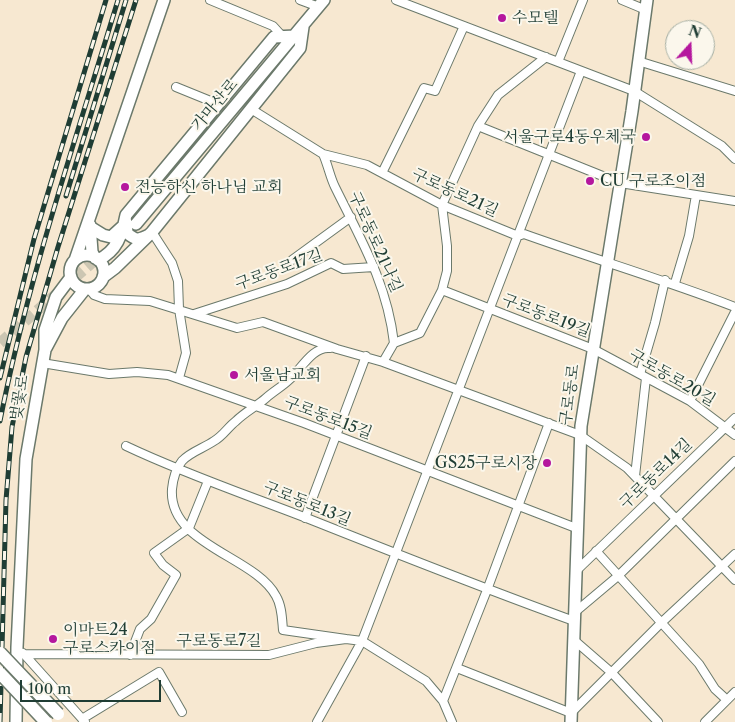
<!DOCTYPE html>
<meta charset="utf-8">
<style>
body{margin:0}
#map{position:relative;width:735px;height:722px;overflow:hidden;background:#f7e8d1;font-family:"Libre Caslon Text",serif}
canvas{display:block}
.north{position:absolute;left:665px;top:20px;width:50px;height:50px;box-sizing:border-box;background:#fbf7ec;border:1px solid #a3ada2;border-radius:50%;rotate:20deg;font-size:14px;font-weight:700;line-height:20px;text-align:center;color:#1f3d34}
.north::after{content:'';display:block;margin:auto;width:18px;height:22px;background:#b5179e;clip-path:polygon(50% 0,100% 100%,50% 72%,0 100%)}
.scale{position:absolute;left:20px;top:680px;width:141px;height:22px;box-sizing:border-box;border:2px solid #1f3d34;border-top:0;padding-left:6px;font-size:15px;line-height:18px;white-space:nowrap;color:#1f3d34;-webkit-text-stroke:4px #fbf7ec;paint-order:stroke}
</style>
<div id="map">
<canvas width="735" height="722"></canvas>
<div class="north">N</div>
<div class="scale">100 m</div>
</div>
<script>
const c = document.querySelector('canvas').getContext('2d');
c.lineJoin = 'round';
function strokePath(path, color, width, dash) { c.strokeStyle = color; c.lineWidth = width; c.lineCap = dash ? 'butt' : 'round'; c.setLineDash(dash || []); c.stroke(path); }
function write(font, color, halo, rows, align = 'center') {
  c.font = font + ' "Libre Caslon Text","Noto Serif KR",serif'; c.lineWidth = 4; c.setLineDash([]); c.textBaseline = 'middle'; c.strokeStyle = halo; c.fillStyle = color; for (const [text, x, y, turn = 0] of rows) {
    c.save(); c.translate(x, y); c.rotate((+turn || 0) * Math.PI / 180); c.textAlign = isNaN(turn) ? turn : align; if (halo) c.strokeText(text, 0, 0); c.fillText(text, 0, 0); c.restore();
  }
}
const secondaryTunnel = new Path2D(`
 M0,343L102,254`);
const street = new Path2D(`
 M210,0L273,26L283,37
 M300,0L319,7
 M396,0L634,91L722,146L735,159
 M622,0L646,10
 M638,61L735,91
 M558,62L583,0
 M176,87L208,100L215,108
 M251,109L323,154L367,165L442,205L518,236L524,234C594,259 665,280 735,307
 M478,126L620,183L735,201
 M323,154C328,165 330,177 335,187C361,240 387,283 394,343
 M382,173L424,88L435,91L464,26
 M152,232L172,263L178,281L179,309L186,353L179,378
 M292,260L351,217
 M675,283L689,236L696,195
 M89,289L94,295L105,299L150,301L237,328L263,322L337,349L383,362L580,435L627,468L735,580
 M442,290L593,349L690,401L735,435
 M194,314L287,284L331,263L343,269L374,267
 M330,348C313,346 301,369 290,379C283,386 274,391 266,398C257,406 245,412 236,421C228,427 223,436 214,441C204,448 190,452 182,461C175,470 173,479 172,489C168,545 255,556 276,596C282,606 282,619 283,630L346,639
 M383,362L394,343L420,333L442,290L447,271V246L442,205L478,126L498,95L546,57
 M42,363L109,374L137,372L168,375L304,423L576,528
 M640,374L655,323L665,280
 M690,401L735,312
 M126,446C185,474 247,495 309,519C397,554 485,589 574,621
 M635,476L646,378
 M305,518L366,356
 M596,551L699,664L715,689L727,700
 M576,571L735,418
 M574,613L618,576L735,461
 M574,640L612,673L658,722
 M23,653L85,722
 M24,654L269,655L316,643L346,639L362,641L426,681L443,701L452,722
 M130,655L140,629L151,619L176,575L163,565L154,553L189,528L208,481
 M457,668L571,713L661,623L735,554
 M443,701L487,590L549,423
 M82,719L159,672L182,712
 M317,722L362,641L581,71
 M705,722L735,692`);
const secondary = new Path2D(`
 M126,222L127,233C136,241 139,240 149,235
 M136,224L324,0
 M90,225L92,252L95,258
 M90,227L103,235L111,237L122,227
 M70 272a17 17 0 1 1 34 0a17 17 0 1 1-34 0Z
 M75,260L164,0
 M98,260C117,251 122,235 126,215L274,37L295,36
 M103,277L115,268L152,232L300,48L303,27
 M46,348L62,318L85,289
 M16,722L17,647L26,459L45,350V330L56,297L71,277
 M571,722L581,426L632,111L647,0`);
const rail = new Path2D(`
 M66,196L126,0
 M0,378L34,239L106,0
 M0,421C28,278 76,139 118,0
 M0,722L6,500L12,427L26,357L58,247L136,0`);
const primaryBridge = new Path2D(`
 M0,653L58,714
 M0,673L46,722`);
const markers = [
 [502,18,5,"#b5179e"],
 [646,137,5,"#b5179e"],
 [590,181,5,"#b5179e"],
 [125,187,5,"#b5179e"],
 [234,375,5,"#b5179e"],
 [547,463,5,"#b5179e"],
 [53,639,5,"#b5179e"]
];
const poiNames = [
 ["수모텔",512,18],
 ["서울구로4동우체국",636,137,"right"],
 ["CU 구로조이점",600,181],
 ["전능하신 하나님 교회",135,187],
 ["서울남교회",244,375],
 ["GS25구로시장",537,463,"right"],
 ["이마트24",63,630],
 ["구로스카이점",63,648]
];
const streetNames = [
 ["가마산로",215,105,-50],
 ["구로동로21길",455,193,25],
 ["구로동로21나길",375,242,66],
 ["구로동로17길",279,270,-20],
 ["구로동로19길",546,316,21],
 ["구로동로20길",672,378,30],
 ["구로동로",570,395,-82],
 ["벚꽃로",20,398,-81],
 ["구로동로15길",328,418,21],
 ["구로동로14길",656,474,-44],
 ["구로동로13길",307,504,22],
 ["구로동로7길",219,641]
];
strokePath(secondaryTunnel, '#ccc6b2', 11, [11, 5.5]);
strokePath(street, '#6b796b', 10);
strokePath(secondary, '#6b796b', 14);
strokePath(street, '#fff', 8);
strokePath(secondary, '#fff', 11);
strokePath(rail, '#1f3d34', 5);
strokePath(rail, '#fbf7ec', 3, [9]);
strokePath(primaryBridge, '#6b796b', 15, []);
strokePath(primaryBridge, '#fff', 12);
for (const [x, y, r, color] of markers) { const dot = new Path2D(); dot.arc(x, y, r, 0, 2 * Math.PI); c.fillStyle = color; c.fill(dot); strokePath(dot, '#fbf7ec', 2); }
write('16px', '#1f3d34', '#fbf7ec', poiNames, 'left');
write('16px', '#1f3d34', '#fbf7ec', streetNames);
</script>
